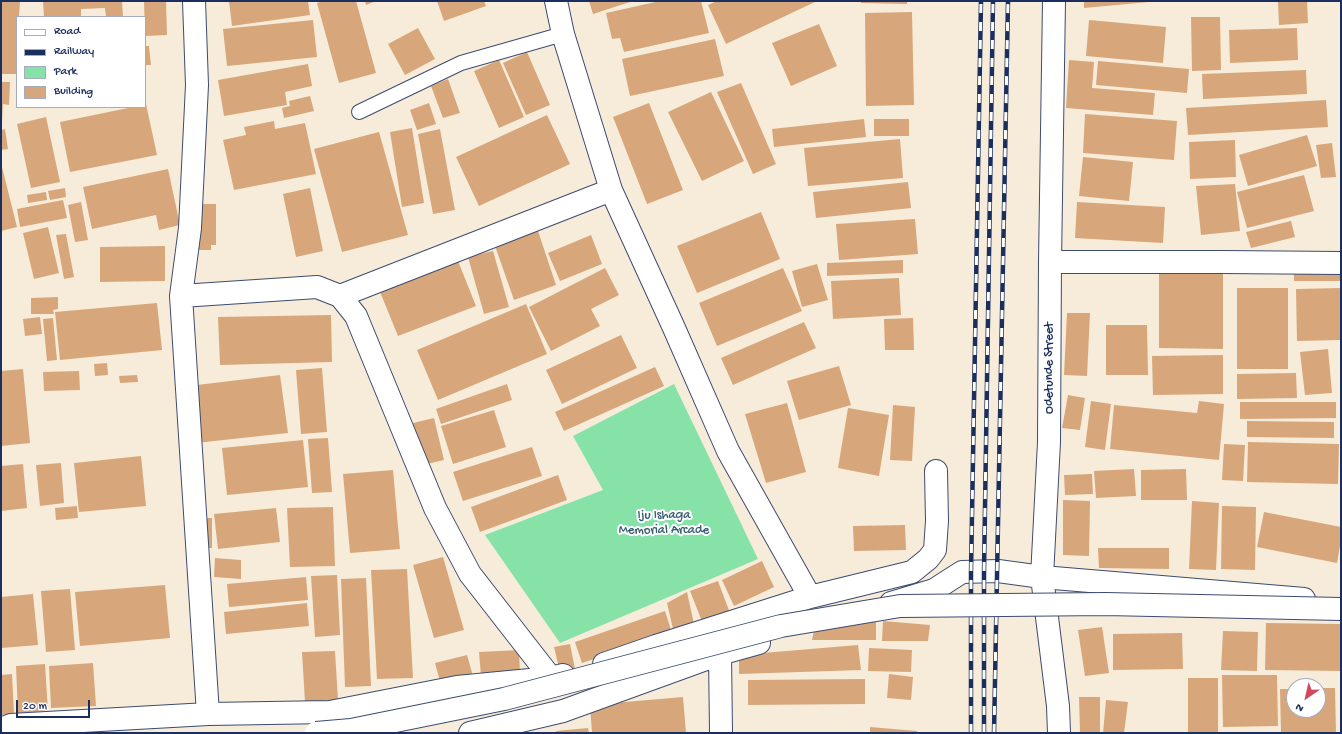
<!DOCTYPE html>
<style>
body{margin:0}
#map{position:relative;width:1342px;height:734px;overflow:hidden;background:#f7ecd9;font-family:"Gochi Hand",sans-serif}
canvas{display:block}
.frame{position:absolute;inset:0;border:2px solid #1b2f5e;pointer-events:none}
.legend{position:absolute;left:16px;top:16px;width:130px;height:92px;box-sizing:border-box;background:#fff;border:1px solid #a4acbf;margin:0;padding:5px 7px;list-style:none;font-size:12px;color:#1b2f5e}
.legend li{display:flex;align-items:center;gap:8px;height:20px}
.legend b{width:20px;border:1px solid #a4acbf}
.north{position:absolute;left:1286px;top:678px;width:40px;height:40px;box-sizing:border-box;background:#fff;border:1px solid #a4acbf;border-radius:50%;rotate:214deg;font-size:11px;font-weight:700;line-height:16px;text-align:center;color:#1b2f5e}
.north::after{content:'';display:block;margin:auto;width:14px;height:18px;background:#d1495b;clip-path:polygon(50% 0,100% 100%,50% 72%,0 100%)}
.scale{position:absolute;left:16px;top:700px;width:74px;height:18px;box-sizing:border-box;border:2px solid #1b2f5e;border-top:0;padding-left:5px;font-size:12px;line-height:14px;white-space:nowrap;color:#1b2f5e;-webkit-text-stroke:3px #fff;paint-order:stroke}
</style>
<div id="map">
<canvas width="1342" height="734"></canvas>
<div class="frame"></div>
<ul class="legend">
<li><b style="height:5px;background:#fff"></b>Road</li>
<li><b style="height:5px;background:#1b2f5e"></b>Railway</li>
<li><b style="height:11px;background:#87e2a8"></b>Park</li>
<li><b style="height:11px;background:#d7a77b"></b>Building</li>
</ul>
<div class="north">N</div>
<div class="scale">20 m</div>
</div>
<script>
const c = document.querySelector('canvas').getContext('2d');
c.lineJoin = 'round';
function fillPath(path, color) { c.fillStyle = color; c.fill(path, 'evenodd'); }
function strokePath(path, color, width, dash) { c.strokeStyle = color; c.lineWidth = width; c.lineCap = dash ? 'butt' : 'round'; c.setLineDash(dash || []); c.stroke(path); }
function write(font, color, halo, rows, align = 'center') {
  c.font = font + ' "Gochi Hand",sans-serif'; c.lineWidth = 4; c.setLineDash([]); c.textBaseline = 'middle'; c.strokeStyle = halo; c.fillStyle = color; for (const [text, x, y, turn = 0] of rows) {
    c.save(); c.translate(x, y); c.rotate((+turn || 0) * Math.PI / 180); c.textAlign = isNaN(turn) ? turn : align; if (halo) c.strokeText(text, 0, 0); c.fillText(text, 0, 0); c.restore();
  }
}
const green = new Path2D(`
 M674,384L758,559L560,643L485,535L603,490L573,436Z`);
const building = new Path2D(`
 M1,1H20L19,17H17V74H1Z
 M43,1H122L123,17H106L105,8L81,9V17H44Z
 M144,1H166L167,35L145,36Z
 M229,1H308L310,15L232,26Z
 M323,1H356L376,73L339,83L317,3Z
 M365,1H376L366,5Z
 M437,1H484L486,6L444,21Z
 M589,1H633L593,14Z
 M660,1H701L709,33L624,52L620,38L612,39L606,13Z
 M717,1H817L726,44L708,5Z
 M861,1H907V4L861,3Z
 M1084,1H1149V2L1084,8Z
 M1307,1L1308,23L1279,25L1278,2Z
 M912,12L914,105L866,106L865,13Z
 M1191,17H1220L1221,70L1192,71Z
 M313,20L317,57L227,66L223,29Z
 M1089,20L1166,27L1163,63L1086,56Z
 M819,24L837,66L791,86L772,43Z
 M418,28L435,59L405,75L388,44Z
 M1297,28L1298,60L1230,63L1229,30Z
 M715,39L724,76L630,96L622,59Z
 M145,46H149L151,65H145Z
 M527,52L550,105L526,115L503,63Z
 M499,60L524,117L499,128L474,71Z
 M1069,60L1094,62L1092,88L1155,93L1153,115L1066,108Z
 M1098,61L1189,69L1187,93L1096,85Z
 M308,64L312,86L285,92L287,105L224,116L218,80Z
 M1306,70L1307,94L1203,99L1202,74Z
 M448,79L460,113L443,118L431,86Z
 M1,82H10L9,105L3,104L2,123H1Z
 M741,83L776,164L753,174L717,92Z
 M711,92L744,161L702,181L668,112Z
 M310,96L314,111L284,118L282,108L290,106L289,101Z
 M1326,100L1328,127L1188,135L1186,108Z
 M429,103L436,124L417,130L410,110Z
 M649,103L683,190L647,204L613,117Z
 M146,104L157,155L70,172L60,122L133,107H145V105Z
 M1085,114L1177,121L1174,160L1083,153Z
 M547,115L570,164L479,206L456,157Z
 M46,117L60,182L31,188L17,124Z
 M864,119L866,137L774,147L772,129Z
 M874,119H909V136H874Z
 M274,121L275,129L305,123L316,174L234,190L223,140L246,135L244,127Z
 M412,128L424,203L402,207L390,132Z
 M5,129L8,149L1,150V130Z
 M440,129L455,210L433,214L418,134Z
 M379,132L408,235L342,252L314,149Z
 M1307,135L1317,166L1248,186L1239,155Z
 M900,139L903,178L808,186L804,148Z
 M1235,140L1236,177L1190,179L1189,142Z
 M1332,143L1336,177L1321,178L1316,145Z
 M1083,157L1133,162L1129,201L1079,196Z
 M1,163L17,227L1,231Z
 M168,169L180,225L159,230L156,215L92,229L83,187Z
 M1304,175L1314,211L1247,228L1237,192Z
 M908,182L911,208L816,218L813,192Z
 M1235,184L1240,231L1201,235L1196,186Z
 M65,188L66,197L50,200L48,191Z
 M310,188L323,251L296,257L283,194Z
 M46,192L47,200L28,203L27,195Z
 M63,200L67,218L20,227L17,209Z
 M81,202L88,240L75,242L68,205Z
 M1077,202L1165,207L1163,243L1075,238Z
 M199,204H216V245H211V250H199Z
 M761,212L780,259L697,293L677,246Z
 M915,219L918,254L839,260L836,224Z
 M1291,221L1295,237L1251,248L1246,232Z
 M48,227L59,273L34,279L23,233Z
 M538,231L556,285L514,300L495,246Z
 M66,234L74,277L64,279L56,235Z
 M591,235L602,264L560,281L548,253Z
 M165,246V281L100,282V247Z
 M493,251L509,307L484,314L468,257Z
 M903,260V273L827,276V263Z
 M458,261L476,306L398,336L380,292Z
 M817,264L828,300L802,307L792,271Z
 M1294,267H1341V281H1294Z
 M605,268L619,295L591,309L600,326L551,351L529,307Z
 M783,268L802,311L717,346L699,303Z
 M1159,270L1223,271V349L1159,348Z
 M899,278L901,315L833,319L831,281Z
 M1237,288H1288V369H1237Z
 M1341,288V340L1297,341L1296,289Z
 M58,297V309L53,310L54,314H31V298Z
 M157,303L162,350L60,360L55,312Z
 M526,304L547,354L438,400L417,350Z
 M1067,313H1090L1087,376L1064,375Z
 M331,315L332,362L220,365L218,317Z
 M40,317L42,334L25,336L23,319Z
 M53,318L57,360L47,361L43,319Z
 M913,318L914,350H885L884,319Z
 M804,322L816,348L733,385L721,358Z
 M1106,325H1147L1148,375H1106Z
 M621,335L637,368L562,404L546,370Z
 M1328,349L1332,393L1305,395L1300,352Z
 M1223,355V394L1153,395L1152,356Z
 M107,363L108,375L95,376L94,364Z
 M839,366L851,405L799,420L787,381Z
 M655,367L664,386L564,431L555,412Z
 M322,368L327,432L301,434L296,370Z
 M23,369L30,443L1,446V371Z
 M79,371L80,390L44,391L43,372Z
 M1296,373L1297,398L1237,399V374Z
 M137,375L138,382L120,383L119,376Z
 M280,375L288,433L196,443L189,386Z
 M507,384L512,400L441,424L436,409Z
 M1068,395L1085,398L1080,430L1062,428Z
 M1091,401L1111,404L1105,450L1085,447Z
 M1199,401L1224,404L1219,460L1110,449L1114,405L1197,413Z
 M1240,402H1336V418L1240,419Z
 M787,403L806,472L766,483L745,414Z
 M893,405L915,407L912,461L890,460Z
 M848,408L889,415L879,476L838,468Z
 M494,410L506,447L453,464L441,426Z
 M434,418L444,460L422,465L413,423Z
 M1247,421L1334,422V438L1247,437Z
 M328,438L332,492L312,493L308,439Z
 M303,440L308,487L227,495L222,448Z
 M1248,442L1339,444L1338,484L1247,482Z
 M1224,444L1245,445L1243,481L1222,480Z
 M532,447L542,476L463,501L453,472Z
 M141,456L146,506L79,512L74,463Z
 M61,463L64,503L40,506L36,465Z
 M23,464L27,508L1,511V466Z
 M1134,469L1136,496L1096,498L1094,471Z
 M1186,469L1187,500H1141V470Z
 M393,470L400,549L350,553L343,474Z
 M1092,474L1093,494L1065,495L1064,475Z
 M558,475L567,500L480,532L471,507Z
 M1063,500L1090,501L1089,556L1063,555Z
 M1192,501L1219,503L1216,570L1189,569Z
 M77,506L78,518L56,520L55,508Z
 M1222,506L1256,507L1255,570L1221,569Z
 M333,507L335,566L290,567L287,508Z
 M276,508L280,542L218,549L214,514Z
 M1264,512L1341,527V540L1337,563L1257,547Z
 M200,518H212V548H200Z
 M905,525L906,550L854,551L853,526Z
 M1098,548H1169V569L1099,568Z
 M443,557L464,630L434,638L413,565Z
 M215,558L241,560V579L214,577Z
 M762,561L774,587L734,606L722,580Z
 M407,569L413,678L377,679L371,570Z
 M337,575L340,635L315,637L311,576Z
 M306,577L308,600L229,607L227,584Z
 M366,578L371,686L345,687L341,579Z
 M718,581L730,613L703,624L690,591Z
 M165,585L170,638L80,646L75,592Z
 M70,589L75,650L46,652L41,591Z
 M687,592L694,624L673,629L667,603Z
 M33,594L38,645L1,648V597Z
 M307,603L309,626L226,634L224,612Z
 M665,611L672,633L582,663L575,642Z
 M876,618V640H812L814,631Z
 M883,621L930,625L928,641H882Z
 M1266,623L1341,624V671L1265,670Z
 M1102,627L1109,673L1085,676L1078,630Z
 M1223,631L1258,632L1257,671L1221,670Z
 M1182,633L1183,669L1113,670V634Z
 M570,644L575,669L560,672L554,647Z
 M858,645L861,670L739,674V655Z
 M869,648L912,650L911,672L868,671Z
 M519,650L520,674L481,676L479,652Z
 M335,651L338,700L305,702L302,652Z
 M467,655L473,676L441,685L435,663Z
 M93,663L96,706L51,708L49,666Z
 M45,664L48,711L18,713L16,666Z
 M12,674L14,714L1,715V675Z
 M889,674L913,677L911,700L887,698Z
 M1222,675H1277L1278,726L1223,727Z
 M1188,678H1218V733H1188Z
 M865,679V704L748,705V680Z
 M1318,688H1335L1336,733H1281L1280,689H1294V710H1318Z
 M683,697L686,733H592L590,705Z
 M1079,697H1100V733H1080Z
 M1106,700L1128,702L1124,733H1103Z
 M870,727L917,731V733H870Z
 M588,728L589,733H556V731Z`);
const lane = new Path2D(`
 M359,112L461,63L563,34`);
const street = new Path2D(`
 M194,1L197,85L190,228L181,296L208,714
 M556,1L563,34L611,190L674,328L728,451L810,597
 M1054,1L1050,262L1049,442L1042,577L1058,706L1059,733
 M1050,262H1222L1341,263
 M181,296L317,287L340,296L356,316L435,508L470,574L551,678
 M340,296L611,190
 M891,603L934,590L962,572L998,571L1042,577L1304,599
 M720,654L721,733
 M604,664L656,646L810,597L912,572L928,559L935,550L937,521L936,471
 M1,729L11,725L208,714L330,712L457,687L551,678L563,675
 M470,733L563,711L720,654L759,643`);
const rail = new Path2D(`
 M971,733V572L981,1
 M984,733V571L993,1
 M994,733L1008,1`);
const streetBridge = new Path2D(`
 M316,733L351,730L504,699L781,626L900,606L1106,604L1341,609`);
const streetNames = [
 ["Odetunde Street",1050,368,-90]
];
const parkNames = [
 ["Iju Ishaga",664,516],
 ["Memorial Arcade",664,531]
];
fillPath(green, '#87e2a8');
fillPath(building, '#d7a77b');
strokePath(lane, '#3c4b70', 16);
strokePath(street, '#3c4b70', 24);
strokePath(lane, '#fff', 14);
strokePath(street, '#fff', 22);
strokePath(rail, '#1b2f5e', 4.5);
strokePath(rail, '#fff', 3, [9]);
strokePath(streetBridge, '#3c4b70', 24, []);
strokePath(streetBridge, '#fff', 22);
write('13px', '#1b2f5e', '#fff', streetNames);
write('13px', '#365c70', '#fff', parkNames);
</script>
